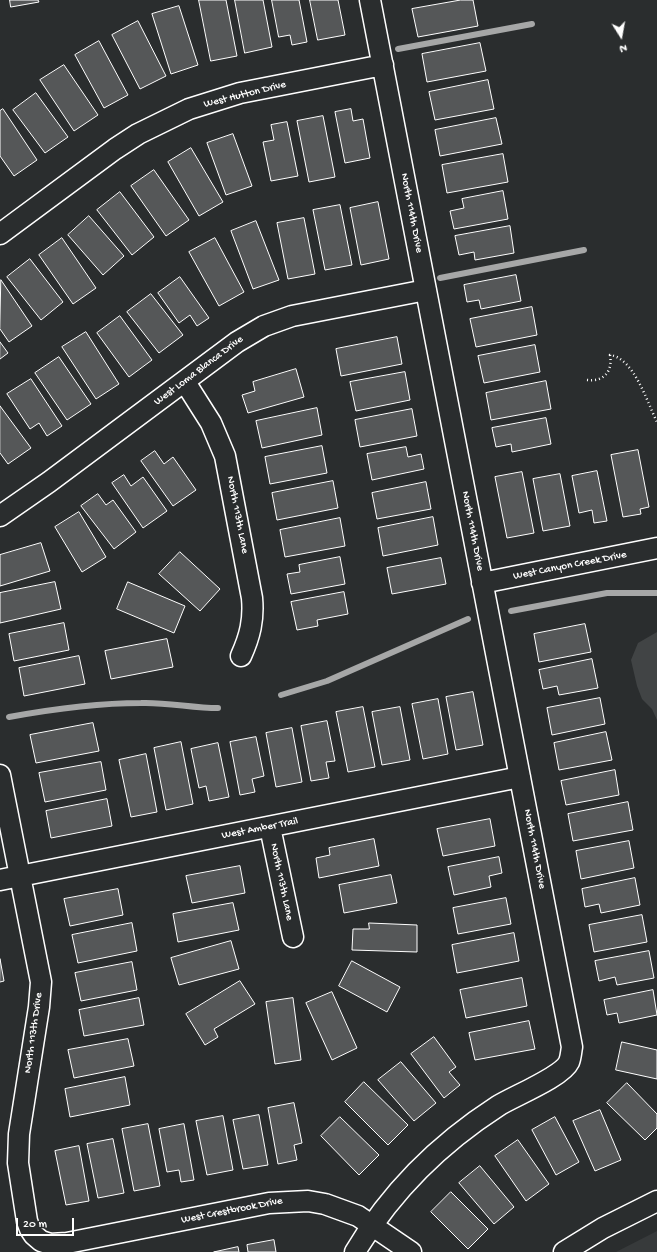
<!DOCTYPE html>
<style>
body{margin:0}
#map{position:relative;width:657px;height:1252px;overflow:hidden;background:#2a2d2e;font-family:"Gochi Hand",sans-serif}
canvas{display:block}
.north{position:absolute;left:601px;top:16px;width:40px;height:40px;-webkit-text-stroke:3px #2a2d2e;paint-order:stroke;rotate:169deg;font-size:11px;font-weight:700;line-height:16px;text-align:center;color:#fff}
.north::after{content:'';display:block;margin:auto;width:14px;height:18px;background:#fff;clip-path:polygon(50% 0,100% 100%,50% 72%,0 100%)}
.scale{position:absolute;left:16px;top:1218px;width:58px;height:18px;box-sizing:border-box;border:2px solid #fff;border-top:0;padding-left:5px;font-size:12px;line-height:14px;white-space:nowrap;color:#fff;-webkit-text-stroke:3px #2a2d2e;paint-order:stroke}
</style>
<div id="map">
<canvas width="657" height="1252"></canvas>
<div class="north">N</div>
<div class="scale">20 m</div>
</div>
<script>
const c = document.querySelector('canvas').getContext('2d');
c.lineJoin = 'round';
function fillPath(path, color) { c.fillStyle = color; c.fill(path, 'evenodd'); }
function strokePath(path, color, width, dash) { c.strokeStyle = color; c.lineWidth = width; c.lineCap = dash ? 'butt' : 'round'; c.setLineDash(dash || []); c.stroke(path); }
function write(font, color, halo, rows, align = 'center') {
  c.font = font + ' "Gochi Hand",sans-serif'; c.lineWidth = 3.5; c.setLineDash([]); c.textBaseline = 'middle'; c.strokeStyle = halo; c.fillStyle = color; for (const [text, x, y, turn = 0] of rows) {
    c.save(); c.translate(x, y); c.rotate((+turn || 0) * Math.PI / 180); c.textAlign = isNaN(turn) ? turn : align; if (halo) c.strokeText(text, 0, 0); c.fillText(text, 0, 0); c.restore();
  }
}
const built = new Path2D(`
 M657,1231V1252H616Z`);
const green = new Path2D(`
 M657,632V720L652,709L642,699L637,686L631,660L638,643Z`);
const stream = new Path2D(`
 M398,49L532,24
 M440,278L584,250
 M511,611L607,593H657
 M281,695L327,681L468,619
 M9,717C53,709 96,703 141,703C167,702 192,708 218,708`);
const building = new Path2D(`
 M10,0H38L39,2L11,7Z
 M199,0H226L237,56L211,61Z
 M235,0H263L272,47L245,53Z
 M272,0H299L307,42L292,45L290,35L279,37Z
 M310,0H338L345,35L318,40Z
 M461,0H473L478,26L418,37L412,9Z
 M179,6L198,65L171,74L152,14Z
 M138,21L166,76L140,89L112,35Z
 M99,41L128,95L104,108L75,55Z
 M480,43L486,71L427,82L422,54Z
 M64,65L98,115L74,131L40,80Z
 M488,80L494,109L435,120L429,92Z
 M36,93L68,137L45,153L13,110Z
 M3,109L37,160L14,176L0,156V111Z
 M351,109L353,121L363,119L370,158L345,163L335,112Z
 M323,116L335,177L309,182L297,121Z
 M496,118L502,144L440,156L435,130Z
 M287,122L298,176L271,181L263,142L274,140L271,125Z
 M233,134L252,186L226,195L207,143Z
 M191,148L223,202L199,216L168,162Z
 M503,154L508,182L447,193L442,165Z
 M154,170L189,220L166,236L131,186Z
 M503,191L508,219L454,229L450,211L464,208L462,199Z
 M120,192L154,237L132,255L97,210Z
 M378,202L389,259L361,265L350,208Z
 M340,205L352,265L325,270L313,210Z
 M89,216L124,256L103,275L68,235Z
 M304,218L315,274L288,279L277,223Z
 M256,221L279,280L253,289L231,231Z
 M510,226L514,253L475,260L474,252L459,255L455,236Z
 M62,238L96,288L73,304L39,255Z
 M215,238L244,292L219,306L189,252Z
 M30,259L63,302L41,320L7,277Z
 M516,275L521,301L481,309L479,300L467,302L464,285Z
 M180,277L209,318L197,326L190,315L179,323L158,293Z
 M1,280L32,326L9,342L0,329Z
 M151,294L183,335L159,353L127,312Z
 M532,307L537,335L476,347L470,319Z
 M120,316L152,360L129,377L97,333Z
 M86,332L119,384L96,399L62,347Z
 M397,337L402,364L341,376L336,349Z
 M0,342L8,353L0,359Z
 M535,345L540,372L484,383L478,356Z
 M59,357L91,404L67,420L35,373Z
 M296,369L304,397L248,413L242,395L255,391L253,382Z
 M405,372L410,400L356,411L350,382Z
 M31,379L62,426L47,436L39,423L30,429L7,394Z
 M546,381L551,409L491,420L486,393Z
 M0,406L31,448L8,464L0,453Z
 M317,408L322,435L262,448L256,421Z
 M412,409L417,436L360,447L355,420Z
 M546,418L551,444L512,452L511,444L496,447L492,428Z
 M322,446L327,473L270,484L265,457Z
 M406,447L408,457L421,454L424,469L372,480L367,454Z
 M638,450L649,507L640,509L641,514L623,517L611,455Z
 M155,451L164,464L173,457L196,490L173,506L141,461Z
 M597,471L607,521L594,523L592,510L579,513L572,476Z
 M522,472L534,533L507,538L495,477Z
 M560,474L570,526L543,531L533,479Z
 M124,475L131,486L143,477L167,511L143,528L112,483Z
 M333,481L338,508L277,520L272,493Z
 M426,482L431,509L377,519L372,493Z
 M98,494L106,505L113,500L136,532L114,549L81,506Z
 M79,512L106,557L82,572L55,527Z
 M433,517L438,545L383,556L378,528Z
 M340,518L345,546L285,557L280,530Z
 M41,543L50,571L0,586V555Z
 M180,552L220,589L200,611L159,574Z
 M340,557L345,584L291,594L287,574L300,572L299,565Z
 M441,558L446,584L392,594L387,568Z
 M55,582L61,609L0,623V593Z
 M128,582L185,606L174,633L117,609Z
 M344,592L348,614L317,620L318,626L297,630L291,602Z
 M64,623L69,650L14,661L9,634Z
 M585,624L591,652L539,662L534,634Z
 M167,639L173,667L111,679L105,651Z
 M79,656L85,684L24,696L19,668Z
 M592,659L598,688L559,695L557,686L543,689L539,670Z
 M473,692L483,745L456,750L446,697Z
 M600,698L605,724L552,735L547,708Z
 M438,699L448,754L423,759L412,704Z
 M363,707L375,767L348,772L336,712Z
 M400,707L410,760L382,765L372,712Z
 M327,721L335,761L326,762L329,778L311,781L301,726Z
 M93,723L99,751L36,763L30,735Z
 M292,728L302,782L276,787L266,733Z
 M606,732L612,760L559,770L554,743Z
 M256,737L264,776L252,779L255,792L240,795L230,742Z
 M181,742L193,804L166,810L154,748Z
 M218,743L229,797L209,801L206,786L199,788L191,749Z
 M146,754L157,812L131,817L119,760Z
 M101,762L106,790L45,802L39,773Z
 M615,770L619,795L566,805L561,781Z
 M107,799L112,826L51,838L46,811Z
 M628,802L633,830L573,841L568,814Z
 M490,819L495,846L443,856L437,829Z
 M374,839L379,866L319,878L316,858L330,855L329,848Z
 M629,841L634,868L581,879L576,851Z
 M499,857L502,873L489,876L491,887L454,895L448,867Z
 M240,866L245,893L192,903L186,876Z
 M391,875L397,903L344,913L339,885Z
 M635,878L640,905L601,913L599,904L585,907L582,889Z
 M118,889L123,915L70,926L64,899Z
 M506,898L511,924L458,934L453,908Z
 M233,903L239,930L178,942L173,914Z
 M642,915L647,942L594,952L589,925Z
 M132,923L137,951L78,963L72,935Z
 M369,923L417,925V952L352,950L353,929H369Z
 M514,933L519,961L457,973L452,945Z
 M231,941L239,969L179,985L171,958Z
 M649,951L654,978L617,985L615,977L599,981L595,961Z
 M0,959L4,981L0,982Z
 M352,961L400,987L387,1012L339,986Z
 M132,962L137,990L81,1001L75,973Z
 M522,978L527,1006L466,1018L460,990Z
 M240,981L255,1004L214,1029L218,1037L205,1045L186,1014Z
 M653,990L657,1015L619,1023L617,1013L607,1015L604,1000Z
 M332,992L357,1048L332,1060L306,1003Z
 M139,998L144,1025L84,1036L79,1010Z
 M293,998L301,1060L275,1064L266,1002Z
 M529,1021L535,1049L475,1060L469,1033Z
 M434,1037L456,1067L449,1072L460,1085L444,1098L411,1054Z
 M128,1039L134,1066L74,1078L68,1050Z
 M622,1042L657,1050V1079L616,1070Z
 M401,1062L436,1103L414,1121L378,1080Z
 M125,1077L130,1105L70,1117L65,1089Z
 M364,1082L408,1125L388,1145L345,1102Z
 M627,1083L657,1114V1128L645,1140L607,1103Z
 M294,1103L302,1143L294,1145L297,1160L278,1164L268,1108Z
 M600,1110L621,1160L595,1171L573,1121Z
 M259,1115L268,1165L243,1169L233,1120Z
 M223,1116L233,1170L207,1175L196,1121Z
 M340,1117L379,1155L359,1175L321,1136Z
 M555,1117L579,1162L556,1175L532,1130Z
 M148,1124L160,1186L134,1191L122,1129Z
 M184,1124L194,1180L181,1182L179,1170L167,1172L159,1129Z
 M113,1139L124,1193L98,1198L87,1144Z
 M518,1140L549,1184L526,1201L495,1156Z
 M79,1146L89,1201L66,1205L55,1151Z
 M480,1166L514,1207L494,1224L459,1183Z
 M451,1192L488,1229L468,1249L431,1212Z
 M274,1240L276,1252H248L247,1245Z
 M238,1247L239,1252H214Z`);
const path = new Path2D(`
 M587,380C604,382 613,371 610,355C634,358 647,402 657,422`);
const minor = new Path2D(`
 M0,234L115,149L138,134L189,109L240,93L383,65
 M185,382L211,423L225,456L252,598C254,620 250,636 241,656
 M0,516L49,482L237,342L264,326L292,316L426,290
 M482,583L657,548
 M0,775L41,982L39,1007L19,1134L18,1163L27,1221L30,1229L34,1235L41,1241L50,1244L67,1243L269,1203L308,1201L325,1204L358,1216L411,1252
 M270,827L293,937
 M0,880L520,777
 M355,1252C390,1193 439,1144 498,1106C514,1096 562,1077 569,1062C571,1057 571,1052 572,1047L370,0
 M564,1252L603,1228L657,1201`);
const streetNames = [
 ["West Hutton Drive",245,95,-14],
 ["North 114th Drive",411,213,79],
 ["West Loma Blanca Drive",199,371,-37],
 ["North 113th Lane",237,515,79],
 ["North 114th Drive",472,531,79],
 ["West Canyon Creek Drive",570,566,-11],
 ["West Amber Trail",260,829,-11],
 ["North 114th Drive",534,849,79],
 ["North 113th Lane",281,882,78],
 ["North 113th Drive",34,1033,-82],
 ["West Crestbrook Drive",232,1211,-11]
];
fillPath(built, '#373a3b');
fillPath(green, '#414445');
strokePath(stream, '#a6a7a7', 6);
fillPath(building, '#555758');
strokePath(building, '#fff', 1);
strokePath(minor, '#fff', 23);
strokePath(path, '#fff', 2.5, [1, 3]);
strokePath(minor, '#2a2d2e', 20);
write('11px', '#fff', '#2a2d2e', streetNames);
</script>
